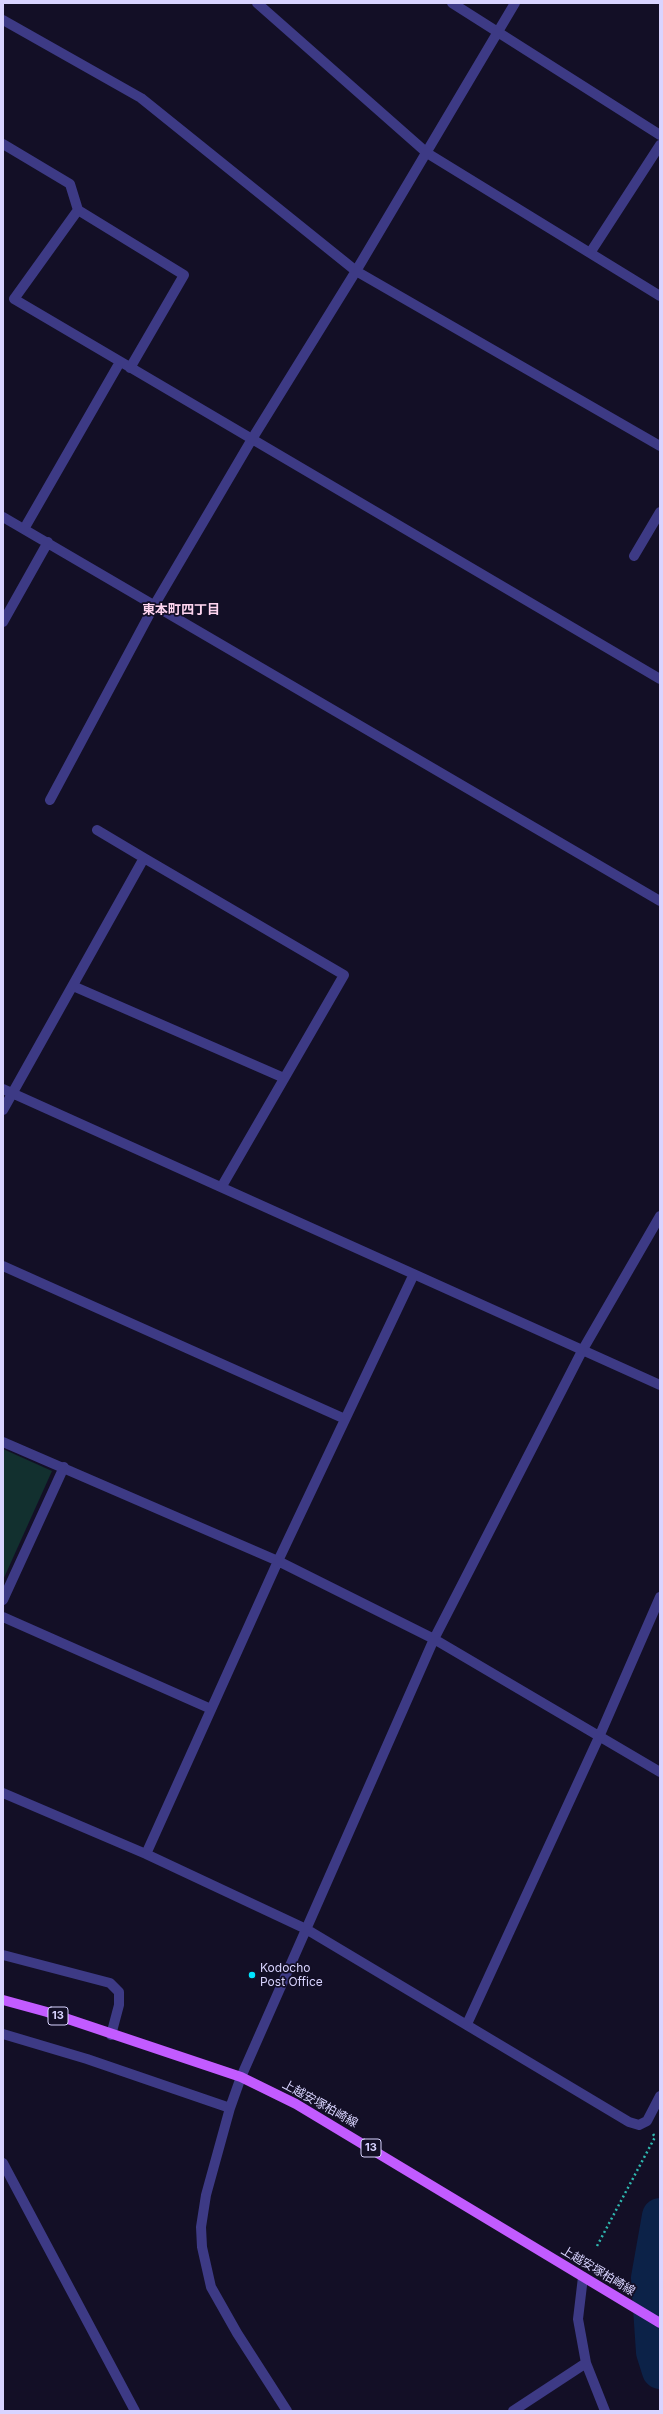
<!DOCTYPE html>
<meta charset="utf-8">
<style>
body{margin:0}
#map{position:relative;width:663px;height:2414px;overflow:hidden;background:#130f26;font-family:Inter,sans-serif}
canvas{display:block}
.frame{position:absolute;inset:0;border:4px solid #d9d4ff;pointer-events:none}
</style>
<div id="map">
<canvas width="663" height="2414"></canvas>
<div class="frame"></div>
</div>
<script>
const c = document.querySelector('canvas').getContext('2d');
c.lineJoin = 'round';
function fillPath(path, color) { c.fillStyle = color; c.fill(path, 'evenodd'); }
function strokePath(path, color, width, dash) { c.strokeStyle = color; c.lineWidth = width; c.lineCap = dash ? 'butt' : 'round'; c.setLineDash(dash || []); c.stroke(path); }
function write(font, color, halo, rows, align = 'center') {
  c.font = font + ' Inter,"Noto Sans JP",sans-serif'; c.lineWidth = 3.5; c.setLineDash([]); c.textBaseline = 'middle'; c.strokeStyle = halo; c.fillStyle = color; for (const [text, x, y, turn = 0] of rows) {
    c.save(); c.translate(x, y); c.rotate((+turn || 0) * Math.PI / 180); c.textAlign = isNaN(turn) ? turn : align; if (halo) c.strokeText(text, 0, 0); c.fillText(text, 0, 0); c.restore();
  }
}
const green = new Path2D(`
 M3,1449L52,1471L3,1580Z`);
const river = new Path2D(`
 M660,2216L649,2278L654,2352L660,2371`);
const path = new Path2D(`
 M597,2246L655,2137L653,2134`);
const minor = new Path2D(`
 M257,3L427,153L660,296
 M452,3L660,135
 M3,20L141,98L356,271L660,446
 M3,144L70,184L78,210
 M590,253L660,145
 M130,368L184,275L78,210L14,299L660,679
 M3,517L660,901
 M24,529L120,362
 M634,556L660,512
 M3,622L48,542
 M50,800L155,604L252,439L356,271L515,3
 M97,830L144,858
 M73,986L284,1078
 M3,1089L660,1385
 M3,1110L144,858L344,975L222,1186
 M3,1266L345,1419
 M3,1442L278,1561L434,1639L660,1772
 M3,1600L64,1467
 M3,1617L211,1709
 M3,1793L146,1854L306,1929L629,2122L639,2125L647,2121L660,2096
 M146,1854L278,1561L413,1276
 M3,1955L110,1983L119,1992V2005L111,2035
 M467,2024L599,1737L660,1597
 M3,2034L87,2059L230,2108
 M3,2163L135,2411
 M583,2277L578,2319L586,2363L605,2411
 M287,2411L237,2333L211,2287L202,2247L201,2227L206,2195L230,2108L241,2077L434,1639L582,1351L660,1216
 M513,2411L586,2363`);
const major = new Path2D(`
 M3,2000L47,2012L241,2077L296,2104L660,2323`);
const markers = [
 [252,1975,4,"#00e5ff"]
];
const shields = [
 [58,2016,20],
 [371,2148,20]
];
const shieldNames = [
 ["13",58,2016],
 ["13",371,2148]
];
const poiNames = [
 ["Kodocho",260,1968],
 ["Post Office",260,1982]
];
const streetNames = [
 ["上越安塚柏崎線",320,2104,29],
 ["上越安塚柏崎線",598,2271,31]
];
const neighbourhoodNames = [
 ["東本町四丁目",181,610]
];
fillPath(green, '#12302f');
strokePath(river, '#0c2248', 36);
strokePath(path, '#2fb8b0', 2.5, [2, 3]);
strokePath(minor, '#3d3a85', 10);
strokePath(major, '#c25bff', 10);
for (const [x, y, r, color] of markers) { const dot = new Path2D(); dot.arc(x, y, r, 0, 2 * Math.PI); c.fillStyle = color; c.fill(dot); strokePath(dot, '#130f26', 1.5); }
for (const [x, y, w] of shields) { const box = new Path2D(); box.roundRect(x - w / 2, y - 9, w, 18, 3); c.fillStyle = '#130f26'; c.fill(box); strokePath(box, '#d9d4ff', 1); }
write('bold 11px', '#d9d4ff', null, shieldNames);
write('12px', '#d9d4ff', '#130f26', poiNames, 'left');
write('12px', '#d9d4ff', '#130f26', streetNames);
write('bold 13px', '#ffd6f0', '#130f26', neighbourhoodNames);
</script>
